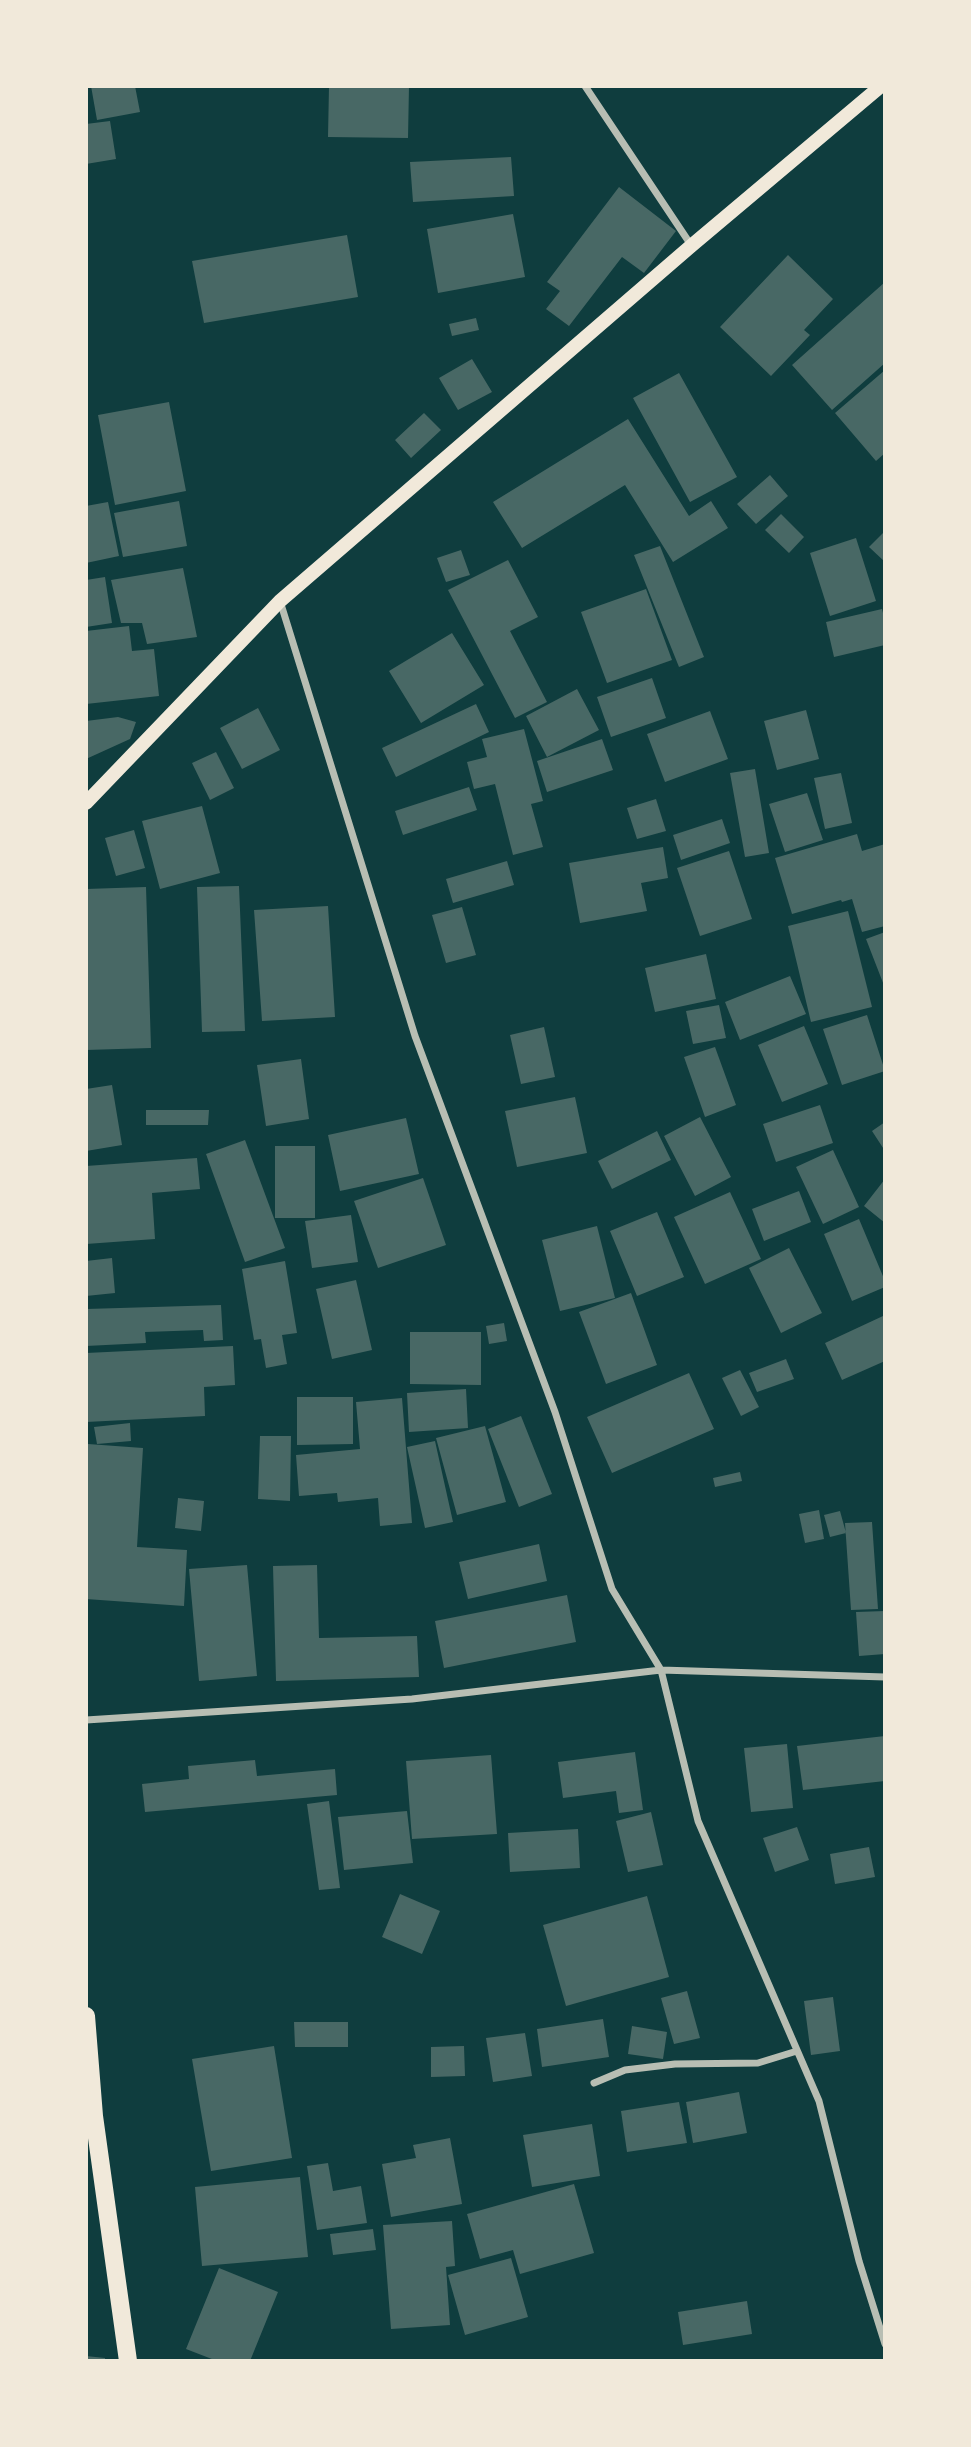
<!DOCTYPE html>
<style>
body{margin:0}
#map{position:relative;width:971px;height:2447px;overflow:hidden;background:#0f3d3e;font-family:"Noto Serif",serif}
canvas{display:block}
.frame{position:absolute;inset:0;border:88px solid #f1e9da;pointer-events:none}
</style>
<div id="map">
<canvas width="971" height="2447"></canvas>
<div class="frame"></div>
</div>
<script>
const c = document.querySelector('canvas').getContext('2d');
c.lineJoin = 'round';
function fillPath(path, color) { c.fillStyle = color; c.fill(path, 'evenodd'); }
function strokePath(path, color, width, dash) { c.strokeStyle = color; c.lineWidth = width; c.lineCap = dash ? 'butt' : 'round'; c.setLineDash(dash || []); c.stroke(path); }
const building = new Path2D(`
 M91,86H135L140,112L97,120Z
 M329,86H409L408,138L328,137Z
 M110,121L116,159L86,164V124Z
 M511,157L514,196L413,202L410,162Z
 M619,187L676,231L644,273L622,257L569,326L546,309L560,291L547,282Z
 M513,214L525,277L438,293L427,229Z
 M347,235L358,297L204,323L192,261Z
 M788,255L833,299L804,330L810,335L771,376L720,327Z
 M885,282V363L832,410L792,365Z
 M476,318L479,330L452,336L449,324Z
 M472,359L492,392L458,410L439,378Z
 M885,370V453L876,461L835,413Z
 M679,373L737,477L690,502L633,398Z
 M169,402L186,491L115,505L98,415Z
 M424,413L441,430L411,458L395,440Z
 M628,419L689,516L711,501L728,528L673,562L625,485L522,548L493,502Z
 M770,475L788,496L756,524L737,504Z
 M179,501L187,546L123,557L114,513Z
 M108,502L119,556L86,563V506Z
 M781,514L804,537L789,553L765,530Z
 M885,531V562L869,547Z
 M856,538L876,601L830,616L810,553Z
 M660,546L704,657L679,667L634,555Z
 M461,550L470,575L446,582L437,558Z
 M508,560L538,617L510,631L547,702L515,718L448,590Z
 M183,568L197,637L147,644L142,623H121L111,580Z
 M105,577L112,623L86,627V580Z
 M646,589L672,660L607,683L581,612Z
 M882,609L885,621V645L834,657L826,622Z
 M129,626L132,651L154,649L159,696L86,704V631Z
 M452,633L484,685L421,723L389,671Z
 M652,678L666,718L611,737L597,697Z
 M577,689L599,730L547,757L526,716Z
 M476,704L489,732L396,777L382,748Z
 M258,708L280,750L242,769L220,728Z
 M806,710L819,759L777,770L764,721Z
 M710,711L728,759L665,782L647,734Z
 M118,717L136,722L130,739L86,759V721Z
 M524,729L543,801L531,804L543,847L513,855L495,784L474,789L467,762L487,757L482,739Z
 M602,739L613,770L547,792L537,761Z
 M216,752L234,788L210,800L192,763Z
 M755,769L769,853L745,857L730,773Z
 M841,773L852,823L825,829L814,778Z
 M469,787L477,810L403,835L395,811Z
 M807,793L823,840L785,852L769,804Z
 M656,799L666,831L637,839L627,808Z
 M202,806L220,873L160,889L142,821Z
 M722,819L730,843L681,860L673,835Z
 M134,830L145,868L116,876L105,838Z
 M857,834L862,851L885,844V926L862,932L852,899L842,902L841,900L792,914L775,858Z
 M663,847L668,878L641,883L647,911L580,923L569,863Z
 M729,851L752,919L700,936L677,868Z
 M507,861L514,885L453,903L446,879Z
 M239,886L245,1031L202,1032L197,887Z
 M146,887L151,1048L86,1050V889Z
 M328,906L335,1017L262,1021L254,910Z
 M462,907L476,955L446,963L432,915Z
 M848,911L872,1007L811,1022L788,926Z
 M885,932V988L866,939Z
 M706,954L716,999L655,1012L645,968Z
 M790,976L806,1014L740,1040L725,1002Z
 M719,1005L726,1038L693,1044L686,1011Z
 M867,1015L885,1071L842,1085L823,1029Z
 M804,1026L828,1084L782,1102L758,1045Z
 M544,1027L555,1077L521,1084L510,1035Z
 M715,1047L736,1105L705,1117L684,1057Z
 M301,1059L309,1119L266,1126L257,1065Z
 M112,1085L122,1145L86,1151V1089Z
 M575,1097L587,1153L517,1167L505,1111Z
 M820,1105L833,1143L776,1162L763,1124Z
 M146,1110H209L208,1125H146Z
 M700,1117L731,1177L695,1196L664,1136Z
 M406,1118L419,1174L340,1191L328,1135Z
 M885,1122V1151L872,1131Z
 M657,1131L671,1160L612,1189L598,1161Z
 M245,1140L285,1248L245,1262L206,1154Z
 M275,1146H315V1218H275Z
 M833,1150L859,1207L823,1224L796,1167Z
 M197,1158L200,1189L152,1193L155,1239L86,1244V1166Z
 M423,1178L446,1245L378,1268L354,1201Z
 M885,1179V1223L864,1206Z
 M799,1191L811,1222L764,1241L752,1209Z
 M730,1192L761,1259L705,1284L674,1217Z
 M657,1212L684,1277L637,1296L610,1231Z
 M351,1215L358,1262L312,1268L305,1221Z
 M859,1219L885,1281V1287L852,1301L824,1234Z
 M597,1226L615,1298L560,1311L542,1240Z
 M789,1248L822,1313L781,1333L749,1268Z
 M112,1258L115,1293L86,1296V1261Z
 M285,1261L297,1333L282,1335L287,1364L266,1368L261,1339L254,1340L242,1269Z
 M356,1280L372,1350L332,1359L316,1289Z
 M631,1293L657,1365L606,1384L579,1312Z
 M221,1305L223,1340L204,1341L203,1330L145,1332L146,1343L86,1346V1309Z
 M883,1316L885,1361L842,1380L825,1343Z
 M504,1323L507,1341L489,1344L486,1326Z
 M410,1332H481V1385L410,1384Z
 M233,1346L235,1385L204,1387L205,1416L86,1422V1353Z
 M786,1359L794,1379L757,1392L749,1373Z
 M740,1370L759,1407L741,1416L722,1378Z
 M689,1373L714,1429L612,1473L587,1417Z
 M466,1389L468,1428L409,1432L407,1393Z
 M297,1397H353V1444L297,1445Z
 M402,1398L412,1523L380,1526L378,1498L338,1502L337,1493L299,1496L296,1455L360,1449L356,1402Z
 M521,1416L552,1494L519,1507L488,1429Z
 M130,1423L131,1441L97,1444L94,1427Z
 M485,1426L506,1502L457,1515L436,1438Z
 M260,1436H291L290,1501L258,1499Z
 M435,1441L453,1522L425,1528L407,1447Z
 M88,1444L143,1448L137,1547L187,1550L184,1606L86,1599Z
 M740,1472L742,1481L715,1487L713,1478Z
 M178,1498L204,1501L201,1531L175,1528Z
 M819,1510L824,1539L805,1543L799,1514Z
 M840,1511L846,1533L830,1537L824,1515Z
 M872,1522L878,1609L851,1610L845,1523Z
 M539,1544L547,1581L468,1599L459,1562Z
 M247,1565L257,1676L199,1681L189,1569Z
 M317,1565L319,1638L417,1636L419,1677L276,1681L273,1566Z
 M567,1595L576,1642L444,1668L435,1621Z
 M885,1611V1654L859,1656L856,1612Z
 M885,1736V1781L803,1790L797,1746Z
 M787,1744L793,1808L751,1812L744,1748Z
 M635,1752L643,1810L619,1813L616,1791L563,1798L558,1762Z
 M491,1755L497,1834L412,1839L406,1761Z
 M255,1760L257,1776L335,1769L337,1795L145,1812L142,1784L189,1779L188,1766Z
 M329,1801L340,1888L319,1890L307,1804Z
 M407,1811L413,1863L344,1870L338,1817Z
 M651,1812L663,1865L628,1872L616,1821Z
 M797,1827L809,1860L775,1872L763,1838Z
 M578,1829L580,1868L510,1872L508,1833Z
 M869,1847L875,1877L835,1884L830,1854Z
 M400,1894L440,1911L422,1954L382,1937Z
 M647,1896L669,1977L566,2006L543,1925Z
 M687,1991L700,2038L674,2044L661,1998Z
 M833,1997L840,2051L811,2055L804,2001Z
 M603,2019L609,2057L542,2067L537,2029Z
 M294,2022H348V2047H295Z
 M632,2026L667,2032L663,2059L628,2054Z
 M525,2033L532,2076L493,2082L486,2038Z
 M274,2046L292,2158L211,2171L192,2059Z
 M464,2046L465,2076L431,2077V2047Z
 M739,2092L747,2133L693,2143L686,2102Z
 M679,2102L687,2143L627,2152L621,2111Z
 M592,2124L600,2176L532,2187L523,2135Z
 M450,2138L462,2204L391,2217L382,2164L416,2158L413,2145Z
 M328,2163L333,2191L361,2186L367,2223L317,2230L307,2166Z
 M300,2177L308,2257L202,2266L195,2187Z
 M574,2184L594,2253L520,2274L513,2250L480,2259L467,2214Z
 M452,2221L455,2266L446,2267L450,2325L391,2329L383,2225Z
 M373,2229L376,2250L333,2255L330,2234Z
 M511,2258L528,2317L465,2335L448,2275Z
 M219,2268L278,2292L250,2361H217L186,2349Z
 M747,2301L752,2334L683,2345L678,2312Z
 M86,2356L105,2358V2361H86Z`);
const minor = new Path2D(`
 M585,86L691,245
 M280,601L415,1036L555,1412L612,1589L661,1670L698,1821L819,2101L859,2261L885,2344
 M86,1720L412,1699L661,1670L885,1677
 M594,2083L625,2070L675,2064L758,2063L797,2051`);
const secondary = new Path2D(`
 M86,803L280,601L691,246L881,86`);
const primary = new Path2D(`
 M86,2016L94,2116L128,2361`);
fillPath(building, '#486865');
strokePath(minor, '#b8beb3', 7);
strokePath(secondary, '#f1e9da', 14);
strokePath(primary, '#f1e9da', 18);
</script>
